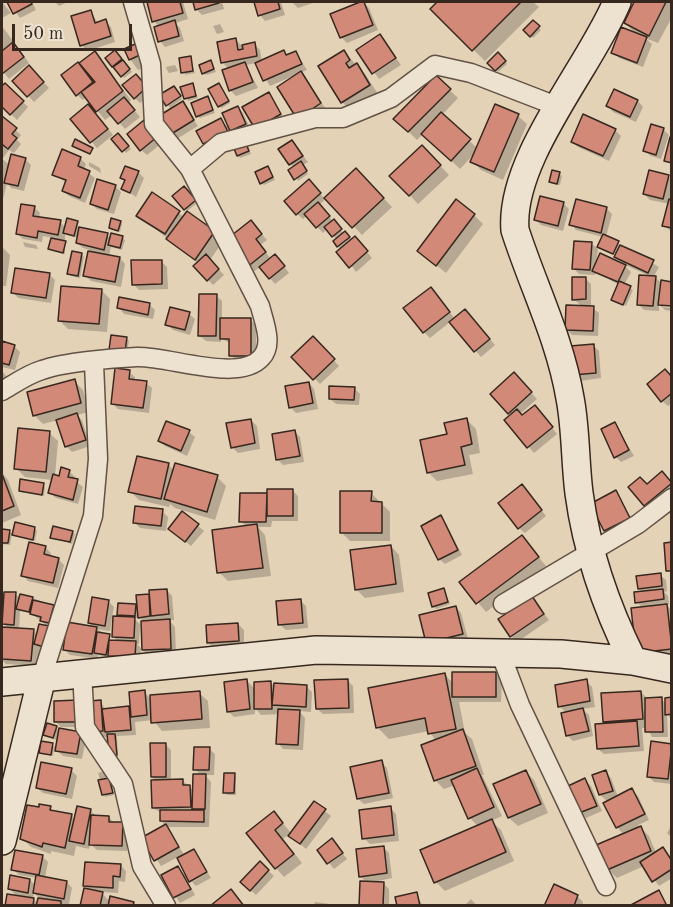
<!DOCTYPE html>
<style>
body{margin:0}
#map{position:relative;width:673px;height:907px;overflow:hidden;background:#e4d2b7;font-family:"Old Standard TT",serif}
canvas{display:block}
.frame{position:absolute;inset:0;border:3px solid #37281f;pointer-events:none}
.scale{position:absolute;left:12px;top:24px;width:120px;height:27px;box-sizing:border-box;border:3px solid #37281f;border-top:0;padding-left:8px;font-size:18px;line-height:21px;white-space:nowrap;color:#37281f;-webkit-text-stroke:4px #ede2d0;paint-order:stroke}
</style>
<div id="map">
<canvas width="673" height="907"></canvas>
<div class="frame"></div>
<div class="scale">50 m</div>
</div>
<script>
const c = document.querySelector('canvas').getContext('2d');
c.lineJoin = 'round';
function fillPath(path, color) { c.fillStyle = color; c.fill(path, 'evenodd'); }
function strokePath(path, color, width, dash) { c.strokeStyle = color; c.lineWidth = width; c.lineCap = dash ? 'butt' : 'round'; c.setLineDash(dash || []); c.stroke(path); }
const shadow = new Path2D(`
 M2,2L11,13L2,18Z
 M9,2H32L36,10L20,18Z
 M55,2H68L59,6Z
 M155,2H183L188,19L175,23L180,28L184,41L165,47L160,41L159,27L154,21L148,3Z
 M194,2H222L224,9L202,15L196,9Z
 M256,2H281L285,15L265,21L260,15Z
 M292,2H316L298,8Z
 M363,2L369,8L378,30L347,43L341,37L332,15Z
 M439,2H533L539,7L485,61L432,9Z
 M636,2H672V17L658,43L645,38L652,44L643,67L619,58L613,52L638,36L625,23Z
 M90,11L98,23L105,21L111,27L115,42L87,51L82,45Z
 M533,22L541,30L533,38L526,30Z
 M220,24L224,32L217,34L213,26Z
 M2,26L29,63L9,79L2,70Z
 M380,36L401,65L379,79L358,50Z
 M236,40L242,46L254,44L260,50L262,62L284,52L288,56L296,53L307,70L300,73L326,109L304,123L293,76L270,86L256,63L246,65L258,88L236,96L230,90L229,69L222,62Z
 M135,46L146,66L138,70L130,59Z
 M344,52L365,74L378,94L351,111L342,102L320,66Z
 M94,53L131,100L128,103L140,117L125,129L112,115L105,120L86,97L83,100L77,95L78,64L88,75Z
 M117,54L132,72L124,78L107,58Z
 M498,54L507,64L498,72L489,63Z
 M190,58L195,73L185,75L180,59Z
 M211,62L216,72L206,75L203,73Z
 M175,65L178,71L169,73L167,70L166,67Z
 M29,67L49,88L34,102L14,81Z
 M136,76L152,94L140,103L135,98Z
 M436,77L458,98L442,115L477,148L495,106L518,116L527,124L503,180L481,170L472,161L475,153L460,169L423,134L417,140L395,118Z
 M5,85L28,107L17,120L2,105V88Z
 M192,85L198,98L188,101L182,88Z
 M221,87L230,103L222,108L219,106Z
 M176,90L182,99L170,108L161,96Z
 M615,91L638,101L643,107L636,122L613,112L608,106Z
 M268,94L285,120L261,134Z
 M208,98L215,113L200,118L197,116Z
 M182,103L198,126L175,140L159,118Z
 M238,107L243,113L251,130L237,136L228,127L233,138L210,149L204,143L221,120L231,130Z
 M94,112L113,135L97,148L72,119Z
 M2,118L21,135L17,140L21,144L14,153L9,150L3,158Z
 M149,128L162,143L147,155L141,150Z
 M663,129L669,135L661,159L651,156L645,151Z
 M615,130L621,136L609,161L578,147L572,141Z
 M118,135L131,149L126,153L113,139Z
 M292,142L308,162L303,165L308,174L298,181L294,168L280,150Z
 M247,145L251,154L240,158L238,156Z
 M422,147L449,175L418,204L392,176Z
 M80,158L86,164L84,170L95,178L85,203L69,196L63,191L67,183L53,174Z
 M2,159L10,165L25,159L31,165L24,191L11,188L7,183L3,199Z
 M89,162L100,168L101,173L89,166Z
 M268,168L275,180L264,185L261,183Z
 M138,172L144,178L136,197L123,188L126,182L121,177Z
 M650,172L672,179V232L664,226L670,204L650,200L644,194Z
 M559,174L562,176L560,185L553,184L551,181Z
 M365,179L392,207L362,235L327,198L319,205L344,234L360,243L372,258L356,272L335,242L337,240L327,229L323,233L307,216L303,219L297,214L314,187L325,199Z
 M115,186L121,192L114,214L97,209L91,203Z
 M184,188L197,203L187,211L174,196Z
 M152,194L184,217L188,213L223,241L210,260L224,275L213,285L195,266L198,263L138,215Z
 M563,203L569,209L563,231L541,225L535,219Z
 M34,207L40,213L39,218L60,222L66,228L77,222L78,228L107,235L111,239L122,237L125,240L122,250L111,247L109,256L120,258L125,264L121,287L91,281L85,275L90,250L83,248L77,243L78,238L65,233V254L50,249L53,238L43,236L42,242L23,239L18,234Z
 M607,209L612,214L606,237L659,267L654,276L662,284L663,307L672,308V311L665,310L659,304V311L644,310L638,304L652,277L623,264L631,272L624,285L633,290L626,306L613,299L619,285L596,272L595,275L579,274L573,268L592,244L598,249L596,264H623L616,256L599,247L603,237L576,230L571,224Z
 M474,215L483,224L446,273L419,251Z
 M120,222L122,224L120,232L110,228Z
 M256,228L267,240L260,245L271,259L280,261L289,273L275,284L260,267L252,273L247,268Z
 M23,242L36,245L38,249L25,247Z
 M2,243V247L10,255L6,286H2Z
 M82,254L84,257L80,278L71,276L69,274Z
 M161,261L167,267L168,289L139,290L133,284Z
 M49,274L55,280L51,303L18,298L13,292Z
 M585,278L591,284V307L599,313L598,336L572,335L566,329L582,307L574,299Z
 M101,290L110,299L107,332L68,329L59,320Z
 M436,294L455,319L470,316L495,345L481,357L450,322L430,338L424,332Z
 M216,296L222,301V320H250L256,325V361H236L231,355V344L221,338V342L206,341L200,336Z
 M149,304L155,310L153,319L124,314L119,308Z
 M189,314L195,319L190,335L173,330L167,324Z
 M313,338L339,366L320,384L293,357Z
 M127,339L129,341L127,354L113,352Z
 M2,343L14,346L20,352L15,370L2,367Z
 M593,345L599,351L601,378L580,381L572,347Z
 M2,371L6,376L2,394Z
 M129,372L135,377L134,381L146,383L152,388L149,413L118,409L112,403Z
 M514,374L537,399L520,414L522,417L540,412L557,434L534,453L506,420L512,416L492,394Z
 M672,379V403L668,406L662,401Z
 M74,381L83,390L89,412L77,415L82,420L90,446L72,452L66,446L58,420L43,424L34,415Z
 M309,383L314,389L318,409L296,413L290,407Z
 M354,388L360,394L359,405L336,404L330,399Z
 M251,420L257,426L260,449L238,453L232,447Z
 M467,420L476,429L480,453L469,455L473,474L437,481L428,472L449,436Z
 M615,424L634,456L621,462L616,457Z
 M189,432L195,437L187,456L165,446L159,441Z
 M295,432L300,437L304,462L283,465L277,459Z
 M49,433L58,441L55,476L60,478L69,471L75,477L74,480L83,487L78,504L56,498L50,493L53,480L25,477L16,468Z
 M169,465L174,471L217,477L226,486L215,520L175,508L170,504L169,507L139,500L130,491Z
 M2,473L8,480L21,515L2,523Z
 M662,473L672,484V493L651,511L645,505Z
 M43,484L45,487L44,496L20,491Z
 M292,490L298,496V521H272L271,527H258L265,535L271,576L228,581L219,572L246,527L241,521V494Z
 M527,492L546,516L525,533L519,528Z
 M615,492L634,524L611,536L605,530Z
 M371,493L390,512V541H350L341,532Z
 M162,511L168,517L166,531L140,528L134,522Z
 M183,513L204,531L191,546L176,534Z
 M441,517L446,523L462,555L445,564L439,559Z
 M35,529L37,531L35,541L14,535Z
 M2,530L12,533L10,545L2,544Z
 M72,532L75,534L72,544L52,537Z
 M522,537L546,566L486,612L461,582Z
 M391,546L399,555L404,592L365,598L356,589Z
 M45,547L51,553L50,557L58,559L64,565L58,588L28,581L23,575Z
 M660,575L666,580L667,591L664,592L668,596L669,604L666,605L672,610V658L647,661L643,608L637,602L643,593L639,588Z
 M167,590L172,596L174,620H169L175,627L176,654L149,656L143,650L142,620L138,615L137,618H133L140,624L139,644H137L141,648L140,662L116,661L109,654L108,657L98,655V659L70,655L64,649L94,628L89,623L108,601L114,607L112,617L122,618L119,614L136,605L138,608V596ZM112,618H114L113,637L118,641H111L109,636L97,629L110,631Z
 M444,590L450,604L436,609L433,606Z
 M15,594L20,598H33L53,606L59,612L55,628L47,626L31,613L20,611L19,629L33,630L38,636L48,628L43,661L37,659V666L6,664L2,660L3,628L9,629L4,624L2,595L5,598Z
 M532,598L549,620L517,642L511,636Z
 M300,600L306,606L308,628L286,630L280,625Z
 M456,607L461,613L468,639L433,648Z
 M238,624L244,630V646L214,649L209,643Z
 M444,674L454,684L496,674L502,679L501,702H459L465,733L472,739L484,775H482L502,816L491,821L501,830L514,861L445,891L436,882L422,851L479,827L470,818L455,785L444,789L435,780L436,741L429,731L389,739L377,727Z
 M347,680L353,686L354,713L323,714L317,709Z
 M247,681L255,689L271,683L275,687H307L312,692L311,712L299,711L305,718L303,750L283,749L278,743L280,714L261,715L255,708V714L234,717L228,711Z
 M586,681L592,687L595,707L582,709L589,715L593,736L573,741L567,735V713L559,706Z
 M144,692L151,699L199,693L208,701L210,728L162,731L153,720L135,722L136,735L117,736L118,757L112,758L108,737H99L93,732L100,701L106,710L132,708Z
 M641,692L648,699H661L666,704L672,716V719L667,715L668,737H652L647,728H642L644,751L604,754L598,749L607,724L604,721Z
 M55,702L83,727H61L55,721Z
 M54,729L80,733L86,739L82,759L63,756L54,748L53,756L40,752L52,745L57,749L60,732L56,740L45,735Z
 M165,744L171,750V781H183L194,791L201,776L195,769L209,749L215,754L214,775H205L211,782L209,827H166L185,856L194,851L207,870L190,880L185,876L195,895L180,903L166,881L158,886L150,874L156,871L160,877L177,867L188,878L178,857L161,866L143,839L166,826L161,821V813L153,808L157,782L152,777Z
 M672,746V784L654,782L648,776Z
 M381,762L387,768L393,798L364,804L358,799Z
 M71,770L77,776L72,799L43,793L37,788Z
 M107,770L114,795L105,797L98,773Z
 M525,771L534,780L548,813L518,826L509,818L495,785Z
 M606,772L611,778L618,797L632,790L638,796L649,820L638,825L649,836L656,853L662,849L672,860V878L659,886L644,866L617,878L608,869L624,835L617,827L608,802L600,795Z
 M234,775L236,777V795H227L225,792Z
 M585,780L591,786L602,811L586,818L581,812Z
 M314,803L331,816L306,849L289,834L283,839L302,863L284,877L276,868L274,813L292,834Z
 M50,808L55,812L72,816L75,819L90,810L97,817H109L115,824H123L128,830L127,851L97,850L90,844L89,849L76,846L74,856L51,851V854L31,847L22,838Z
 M390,808L396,814L399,841L370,844L364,838Z
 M672,825V838L667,833Z
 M332,840L347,859L334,869L319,850Z
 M383,847L389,853L392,878L369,883L384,884L389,889V906H360L367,883L360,876Z
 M42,856L48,862L45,878L67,882L72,888L69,904L7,906L18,897L9,889L30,880L36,886L37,878L19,875L13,869ZM34,893L39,898L38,904L33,899Z
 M260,863L274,876L256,895L242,882Z
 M120,865L126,871L125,882L119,881L118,893L101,892L110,902L135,906H82L90,891L85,886Z
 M208,873L211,878L196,886L192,882Z
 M554,886L578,897L583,902L582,906H546Z
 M416,894L423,906H398Z
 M471,899L477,906H464Z
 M315,902L337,905V906H314Z`);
const building = new Path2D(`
 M7,2H31L32,4L13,14Z
 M147,2H180L183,13L152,22Z
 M193,2H219V3L195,10Z
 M254,2H278L280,9L258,16Z
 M360,2H364L373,25L340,38L330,14Z
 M437,2H521L472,51L430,9Z
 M634,2H666L649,36L624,23Z
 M91,10L95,23L106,19L111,36L80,46L71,16Z
 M175,20L179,36L158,42L154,27Z
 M533,20L540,26L530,37L523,30Z
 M621,27L647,37L637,63L611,53Z
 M380,34L396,58L372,74L356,50Z
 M236,38L238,50L243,49L242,45L255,42L257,56L221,63L217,42Z
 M13,42L24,57L2,74V51Z
 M135,44L140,55L129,60L124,49Z
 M115,50L122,59L112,67L105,58Z
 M284,50L286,55L296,51L302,64L263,81L255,63Z
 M344,50L350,60L346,63L349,68L357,63L370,85L341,103L318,66Z
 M95,51L123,91L96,112L81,92L95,82L79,63Z
 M498,52L506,61L495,71L487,63Z
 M191,56L193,71L181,73L179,58Z
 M123,60L130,69L121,77L113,67Z
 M211,60L214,69L202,74L199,65Z
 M78,62L93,82L76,96L61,75Z
 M245,62L253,82L229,91L222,70Z
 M29,65L44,82L27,97L12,81Z
 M301,71L321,103L297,119L277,87Z
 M136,74L147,87L134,99L122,85Z
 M436,75L451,89L408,132L393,119Z
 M5,83L24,101L10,115L2,107V86Z
 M193,83L196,96L184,99L180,87Z
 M219,83L229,101L218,107L208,89Z
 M174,86L181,96L166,106L159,95Z
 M614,89L638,100L630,117L606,106Z
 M269,92L281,114L255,129L242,107Z
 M208,96L213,110L196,117L191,103Z
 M124,97L135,110L118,124L107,111Z
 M183,101L194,120L168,136L157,117Z
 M88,104L108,129L90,143L70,119Z
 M495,104L519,114L494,172L470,162Z
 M238,106L246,124L230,131L222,113Z
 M441,112L471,139L451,161L421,134Z
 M583,114L616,129L603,156L571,142Z
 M2,116L17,128L12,134L17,138L8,149L3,145L2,147Z
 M221,118L228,132L203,144L196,131Z
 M144,120L157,137L140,151L127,134Z
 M651,124L664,128L656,155L643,151Z
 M118,133L129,146L122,152L111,139Z
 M670,137H672V163L664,161Z
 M75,139L93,148L90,154L72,146Z
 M292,140L303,156L289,165L278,149Z
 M245,141L249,151L237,156L233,146Z
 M422,145L441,165L409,196L389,176Z
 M62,149L81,157L78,166L90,171L80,198L62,191L66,180L52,175Z
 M11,154L26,158L18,186L4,183Z
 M301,161L307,171L294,180L288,170Z
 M125,166L139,171L130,193L121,189L125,180L120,178Z
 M268,166L273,177L260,184L255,172Z
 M356,168L384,198L352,228L324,198Z
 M552,170L560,172L557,184L549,182Z
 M649,170L669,175L663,199L643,194Z
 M97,179L116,185L108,210L90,204Z
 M309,179L321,193L296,215L284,201Z
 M184,186L196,200L184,210L172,196Z
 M152,192L180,211L165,234L136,216Z
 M540,196L564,202L558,226L534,220Z
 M456,199L475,214L436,266L417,251Z
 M576,199L607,207L601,233L569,225Z
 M669,199L672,200V228L662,226Z
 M318,202L330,216L316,228L304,214Z
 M21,204L35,206L33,216L61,220L58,235L38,231L37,238L16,234Z
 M187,211L215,231L195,260L166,239Z
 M67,218L78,221L74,236L63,233Z
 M111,218L121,221L118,231L109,228Z
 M334,219L342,229L332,237L324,227Z
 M251,220L262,234L256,239L266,252L246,268L227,239Z
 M79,227L108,233L104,250L76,243Z
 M345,231L350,237L337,247L333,241Z
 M111,233L123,236L120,248L108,245Z
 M603,234L619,241L613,254L597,247Z
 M355,236L368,251L349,268L336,252Z
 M51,238L66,241L63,253L48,249Z
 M574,241L592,242L590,270L572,269Z
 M620,245L654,260L648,273L614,257Z
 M72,251L82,253L78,276L67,274Z
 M88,251L120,257L115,282L83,276Z
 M600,253L626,265L618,282L592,271Z
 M206,254L219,269L207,281L193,266Z
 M275,254L285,266L269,279L259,267Z
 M131,260H162V284L132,285Z
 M15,268L50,273L46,298L11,293Z
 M639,275L656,276L653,306L637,305Z
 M572,277H586V299L572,300Z
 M661,280L672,282V306L658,305Z
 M619,281L631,286L623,305L611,300Z
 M61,286L102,289L99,324L58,321Z
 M431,287L450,312L423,333L403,308Z
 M199,294H217L216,336H198Z
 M119,297L150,303L148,315L117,308Z
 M566,305L594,306L593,331L565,330Z
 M170,307L190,312L185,330L165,325Z
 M465,309L490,339L474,352L449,322Z
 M220,318H251V356H229V339H220Z
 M111,335L127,337L125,352L109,350Z
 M313,336L335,359L313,380L291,357Z
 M2,341L15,345L9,365L2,363Z
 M594,344L596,373L573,375L570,346Z
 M115,368L130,370L129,379L147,381L143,408L111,404Z
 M665,369L672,377V393L661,402L647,384Z
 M514,372L532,392L508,414L490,394Z
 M75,379L81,403L33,416L27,392Z
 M309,382L313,403L289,408L285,386Z
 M329,386L355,387L354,400L329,399Z
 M535,405L553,427L527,448L504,420L517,409L522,415Z
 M77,413L86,440L65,447L56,420Z
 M467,418L472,444L461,447L465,465L427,473L420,440L447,434L444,423Z
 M251,419L255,443L231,448L226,423Z
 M166,421L190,430L181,451L158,441Z
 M615,422L629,450L614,458L601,429Z
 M18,428L50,431L46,472L14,469Z
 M295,430L300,456L276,460L272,434Z
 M137,456L169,463L161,499L128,492Z
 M175,463L218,475L207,512L164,499Z
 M61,467L70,470L68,477L78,479L73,500L48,493L53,474L59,476Z
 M662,471L672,483L644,506L628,487L640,477L647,484Z
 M2,474L14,506L2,511Z
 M20,479L44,483L42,495L19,491Z
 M522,484L542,510L518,529L498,503Z
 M267,489H293V516H267Z
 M616,490L630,518L604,531L590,504Z
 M340,491H372L371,501L382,502V533H340Z
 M240,493H267L266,522H239Z
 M135,506L163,509L161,526L133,523Z
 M182,511L199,524L185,542L168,529Z
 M441,515L458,550L438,560L421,526Z
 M15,522L35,527L33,540L12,535Z
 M257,524L263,568L217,573L212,530Z
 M53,526L73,531L70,542L50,538Z
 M2,529L10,530L8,543H2Z
 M522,535L539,557L476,604L459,582Z
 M29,542L46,546L44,554L59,558L53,583L21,576Z
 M672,542V571H666L664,543Z
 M391,545L396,584L355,590L350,550Z
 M661,573L662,586L638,589L636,576Z
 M444,588L448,602L432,607L428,593Z
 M167,589L169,614L151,616L149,590Z
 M663,589L664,599L635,603L634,592Z
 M4,592H16L14,625L2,624Z
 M20,594L33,597L29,612L16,609Z
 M149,594L150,616L138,618L136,595Z
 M532,596L544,614L510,637L498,619Z
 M92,597L109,600L105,626L88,623Z
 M301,599L303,623L278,625L276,601Z
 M33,600L54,605L49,623L40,621L41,617L30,614Z
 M118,603L136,604L135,616L117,615Z
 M667,604L672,649L636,653L631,608Z
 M456,606L463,634L426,643L419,615Z
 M113,616L135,617L134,638L112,637Z
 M170,619L171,649L142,650L141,621Z
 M67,622L97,627L92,654L63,650Z
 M238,623L239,641L207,643L206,625Z
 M39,624L49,626L44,647L34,644Z
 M2,627L34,629L31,661L2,659Z
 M97,632L110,634L106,655L94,653Z
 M109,640L136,641L135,657L108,656Z
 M452,672H496V697H452Z
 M445,673L456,729L428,734L425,718L376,728L368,688Z
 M247,679L250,709L227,712L224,682Z
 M348,679L349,708L316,709L314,680Z
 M587,679L590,701L558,707L555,685Z
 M271,681L272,709H254V682Z
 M274,683L307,685L306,707L272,705Z
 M145,690L147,715L131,717L129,692Z
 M200,691L202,719L151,723L150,695Z
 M641,691L643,719L603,722L601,693Z
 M662,697L663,732H645V698Z
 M672,697V714L665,715V698Z
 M78,700V722H54V701Z
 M101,700L103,731L92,732L89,701Z
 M129,706L131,730L105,732L102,709Z
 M583,708L589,731L566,736L561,713Z
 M278,709L300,710L298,745L276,744Z
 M637,721L639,746L597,749L595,724Z
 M47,723L57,726L53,738L43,735Z
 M59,728L81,732L77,754L55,751Z
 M463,729L476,766L434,781L421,745Z
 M107,734H115L117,755L109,756Z
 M41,741L53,743L51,755L39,753Z
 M651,741L672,744L668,779L647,777Z
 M150,743H166V777H151Z
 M194,747H210L209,770H193Z
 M382,760L389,793L357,799L350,767Z
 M41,762L72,768L66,794L36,788Z
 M477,768L494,807L468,819L451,780Z
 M526,770L541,804L508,818L493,784Z
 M606,770L613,791L599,795L592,775Z
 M224,773H235L234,793H223Z
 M193,774H206L205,809H192Z
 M109,778L113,793L102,795L98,780Z
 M585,778L597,806L579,813L568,786Z
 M183,779V785H190L191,807L152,808L151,780Z
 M632,788L645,814L616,828L603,803Z
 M314,801L326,809L300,844L288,836Z
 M39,804L51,806L50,810L72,814L65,848L43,843L42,847L20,839L27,805L39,807Z
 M77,806L91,809L84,844L69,841Z
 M391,806L394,835L362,839L359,810Z
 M160,810H204V822L160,821Z
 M274,811L283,823L275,830L294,854L275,869L246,833Z
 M91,815L109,816V822H123L122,846L89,845Z
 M492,819L506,852L434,883L420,850Z
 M166,824L179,847L154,861L141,838Z
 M641,826L651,851L607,870L596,845Z
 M332,838L343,853L327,864L317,850Z
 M384,846L387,873L359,877L356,849Z
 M663,847L672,861V869L652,882L640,862Z
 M194,849L207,872L189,882L177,858Z
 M15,850L43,855L39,875L11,870Z
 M260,861L269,870L250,891L240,882Z
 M85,862L121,864L120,877L113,876V888L83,886Z
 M178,866L191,889L173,898L161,875Z
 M10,875L30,879L28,893L8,889Z
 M36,875L67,881L64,899L33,893Z
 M360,881L384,882L383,906H359Z
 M554,884L578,895L574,906H544Z
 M84,888L103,892L100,906H80Z
 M231,889L244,906H210Z
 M659,890L667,906H629Z
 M417,892L420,906H397L395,897Z
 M7,894L34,898L33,906H5Z
 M110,896L134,902L133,906H108Z
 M38,898L61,901V906H36Z`);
const street = new Path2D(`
 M190,169L221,143L315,118H343L391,98L435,65L471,73L559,107
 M2,391C14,384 28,374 42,370C65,362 112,358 137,357C169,356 238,383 261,358C274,345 264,322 260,306L190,169L154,124L151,64L133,2
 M503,604L638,524L672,498
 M500,652L520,705L606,886
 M82,672L85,727L123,784L142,866L166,906
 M42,677L93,516L98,459L94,363`);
const secondary = new Path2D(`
 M617,2C590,67 509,159 515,230C533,286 560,339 570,398C576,429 575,462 579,493C587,553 606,607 633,661
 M2,682L316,650L561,654L633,661L672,669
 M2,841L42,677`);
fillPath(shadow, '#0003');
fillPath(building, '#d28977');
strokePath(building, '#37281f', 1.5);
strokePath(street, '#625245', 21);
strokePath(secondary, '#37281f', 30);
strokePath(street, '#ede2d0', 18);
strokePath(secondary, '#ede2d0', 27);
</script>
